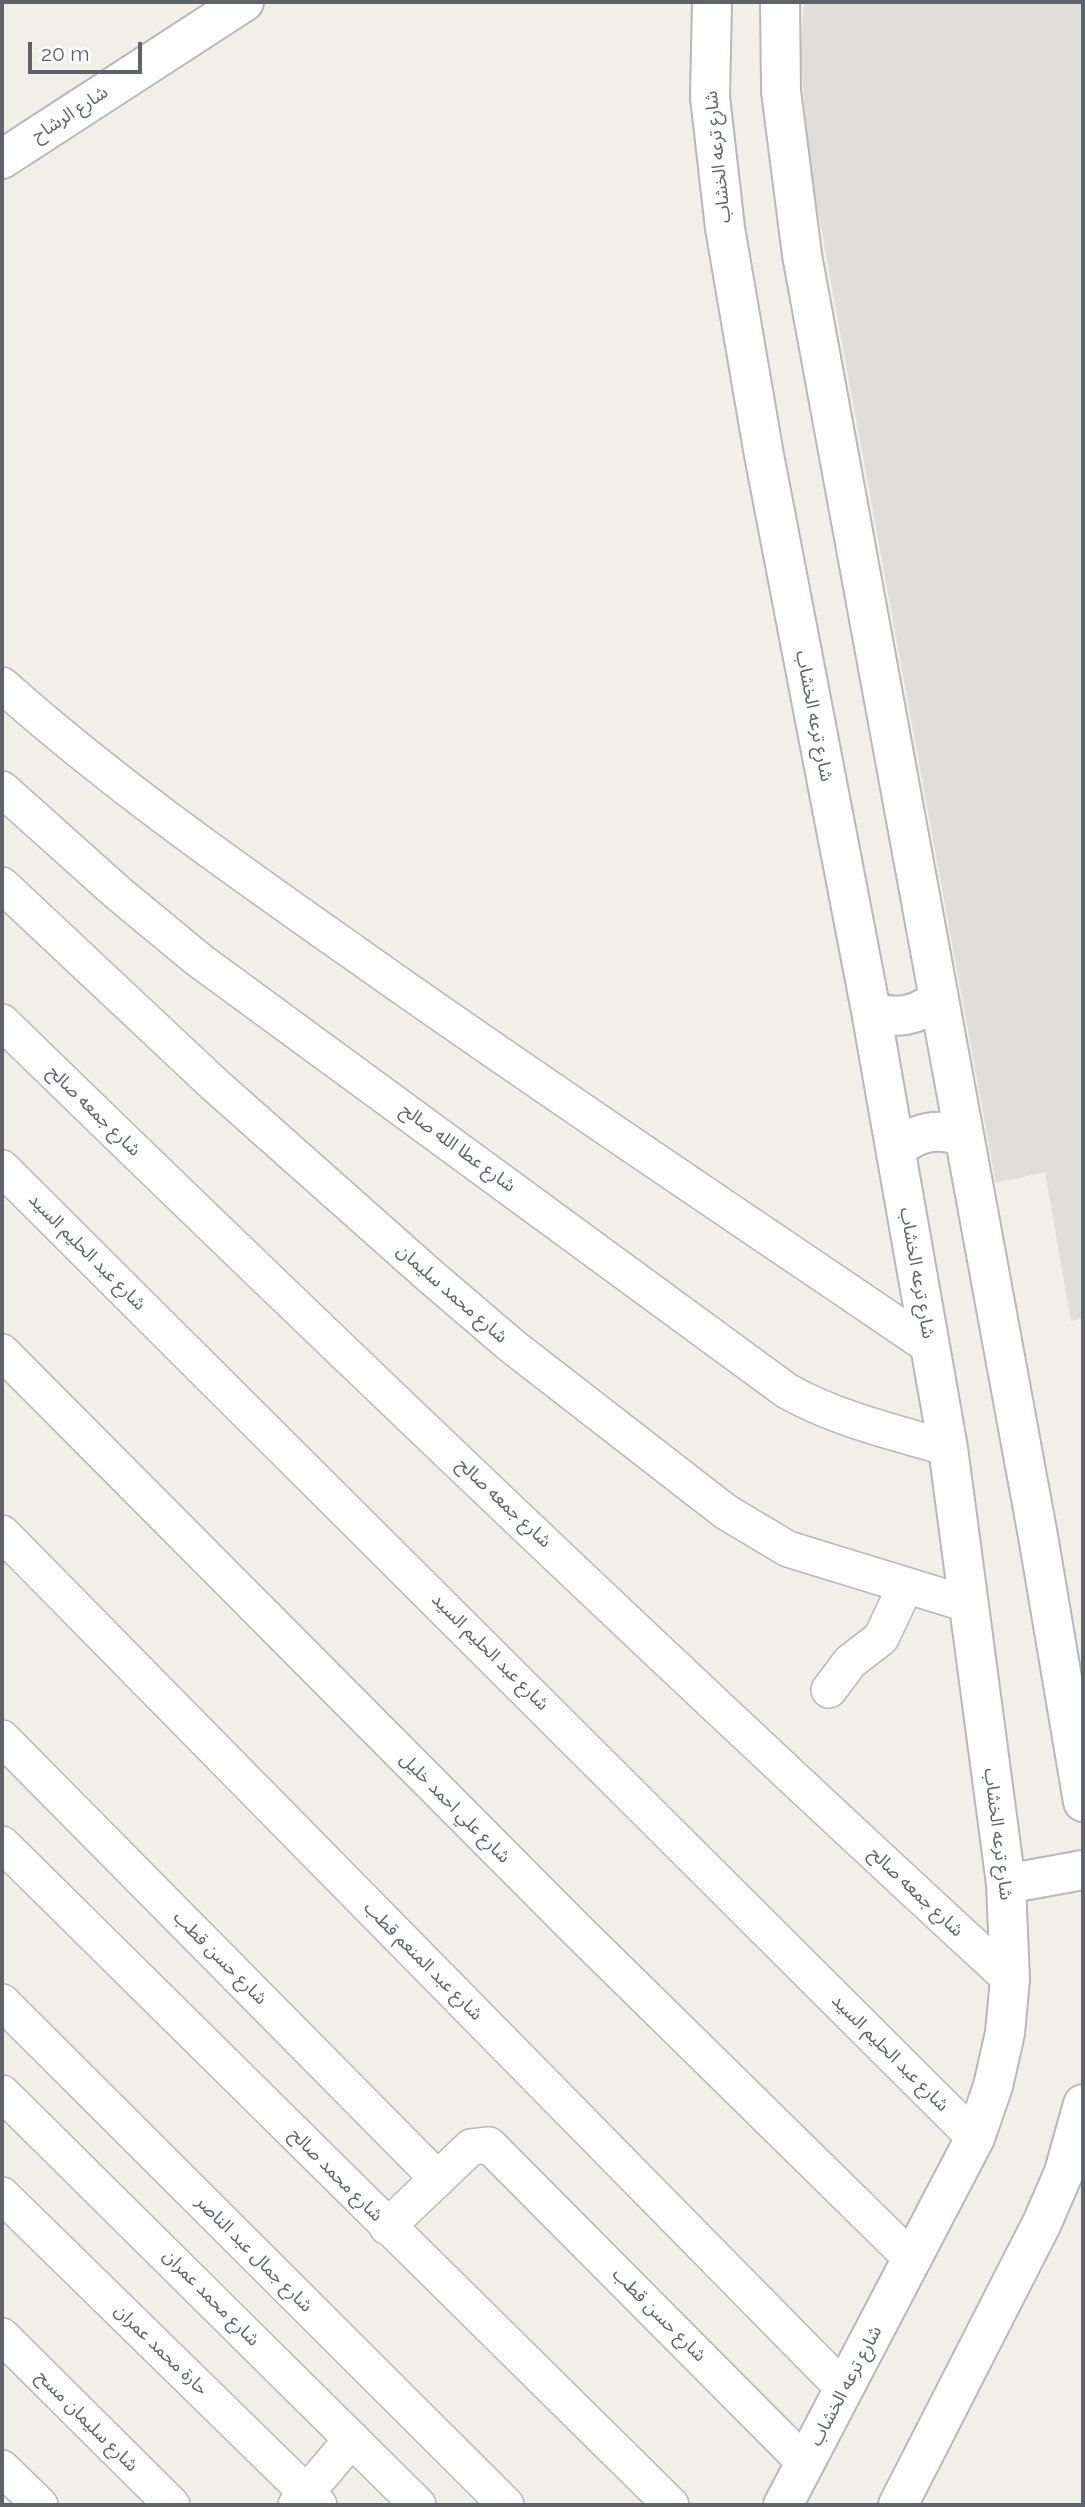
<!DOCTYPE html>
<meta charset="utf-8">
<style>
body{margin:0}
#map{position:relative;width:1085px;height:2507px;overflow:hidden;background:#f1efe8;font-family:Raleway,sans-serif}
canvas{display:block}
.frame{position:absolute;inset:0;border:4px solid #5f6368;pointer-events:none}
.scale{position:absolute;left:28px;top:42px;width:114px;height:32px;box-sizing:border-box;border:4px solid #5f6368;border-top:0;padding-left:9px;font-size:21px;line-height:24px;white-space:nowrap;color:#5f6368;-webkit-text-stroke:5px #fff;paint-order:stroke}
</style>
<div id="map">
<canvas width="1085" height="2507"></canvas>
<div class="frame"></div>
<div class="scale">20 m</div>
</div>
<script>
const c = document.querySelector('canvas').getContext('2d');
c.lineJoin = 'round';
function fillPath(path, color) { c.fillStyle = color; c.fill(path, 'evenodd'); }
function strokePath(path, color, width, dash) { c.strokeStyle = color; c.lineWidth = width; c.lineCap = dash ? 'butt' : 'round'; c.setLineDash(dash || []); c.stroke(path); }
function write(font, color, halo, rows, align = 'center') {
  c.font = font + ' Raleway,"Noto Sans Arabic",sans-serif'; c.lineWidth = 5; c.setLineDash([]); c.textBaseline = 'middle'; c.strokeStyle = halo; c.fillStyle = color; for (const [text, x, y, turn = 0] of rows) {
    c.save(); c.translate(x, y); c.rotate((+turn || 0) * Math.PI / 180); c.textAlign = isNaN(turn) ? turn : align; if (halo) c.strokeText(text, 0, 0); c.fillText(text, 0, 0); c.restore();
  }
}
const industrial = new Path2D(`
 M804,2H1083V1318L1071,1321L1045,1172L996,1183L807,151L801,51Z`);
const minor = new Path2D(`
 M2,685C112,783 232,867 353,952C543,1087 738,1216 930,1347
 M2,789L118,893L199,960L787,1391C837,1419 893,1432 948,1448
 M2,885L214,1084L429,1275L512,1346L726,1512L788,1549L967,1604
 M2,1022C334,1345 669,1665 1010,1979
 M2,1168L975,2138
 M2,1352L576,1929L913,2260
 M2,1533L844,2389
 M829,1690L850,1662L881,1638L906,1585
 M2,1738L438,2179
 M2,1844L671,2505
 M2,2002L506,2505
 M2,2093L418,2505
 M2,2195L319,2505
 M387,2227L471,2147L489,2145L805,2463
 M2,2336L172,2505
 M2,2468L40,2505
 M296,2505L352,2439`);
const tertiary = new Path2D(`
 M712,2L710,97L725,228L764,455L871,1011L948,1448L1006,1884L1010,1979L1005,2033L993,2086L975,2138L783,2505
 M780,2L781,91L802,255L1038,1536L1083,1802
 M2,159L244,2
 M871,1011C898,1020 916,1016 939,999
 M896,1150C917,1131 938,1127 964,1137
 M1006,1884L1083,1870
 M898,2505L1042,2223L1064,2172L1083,2104`);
const streetNames = [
 ["شارع الرشاح",70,114,-33],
 ["شارع ترعه الخشاب",718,157,-96],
 ["شارع ترعه الخشاب",814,716,79],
 ["شارع جمعه صالح",94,1111,44],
 ["شارع عطا الله صالح",458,1148,36],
 ["شارع عبد الحليم السيد",87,1252,45],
 ["شارع ترعه الخشاب",917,1273,80],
 ["شارع محمد سليمان",452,1294,41],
 ["شارع جمعه صالح",504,1503,43],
 ["شارع عبد الحليم السيد",490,1652,45],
 ["شارع علي احمد خليل",455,1808,45],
 ["شارع ترعه الخشاب",998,1834,83],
 ["شارع جمعه صالح",916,1892,43],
 ["شارع حسن قطب",220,1958,45],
 ["شارع عبد المنعم قطب",423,1961,45],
 ["شارع عبد الحليم السيد",890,2053,45],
 ["شارع محمد صالح",336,2175,45],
 ["شارع جمال عبد الناصر",254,2254,45],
 ["شارع محمد عمران",211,2298,45],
 ["شارع حسن قطب",659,2315,45],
 ["حارة محمد عمران",161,2350,44],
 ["شارع ترعه الخشاب",846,2386,-62],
 ["شارع سليمان مسح",87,2421,45]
];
fillPath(industrial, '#e0deda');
strokePath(minor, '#b5b8bc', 38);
strokePath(tertiary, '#b5b8bc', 42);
strokePath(minor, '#fff', 35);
strokePath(tertiary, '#fff', 38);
write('18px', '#5f6368', '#fff', streetNames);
</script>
